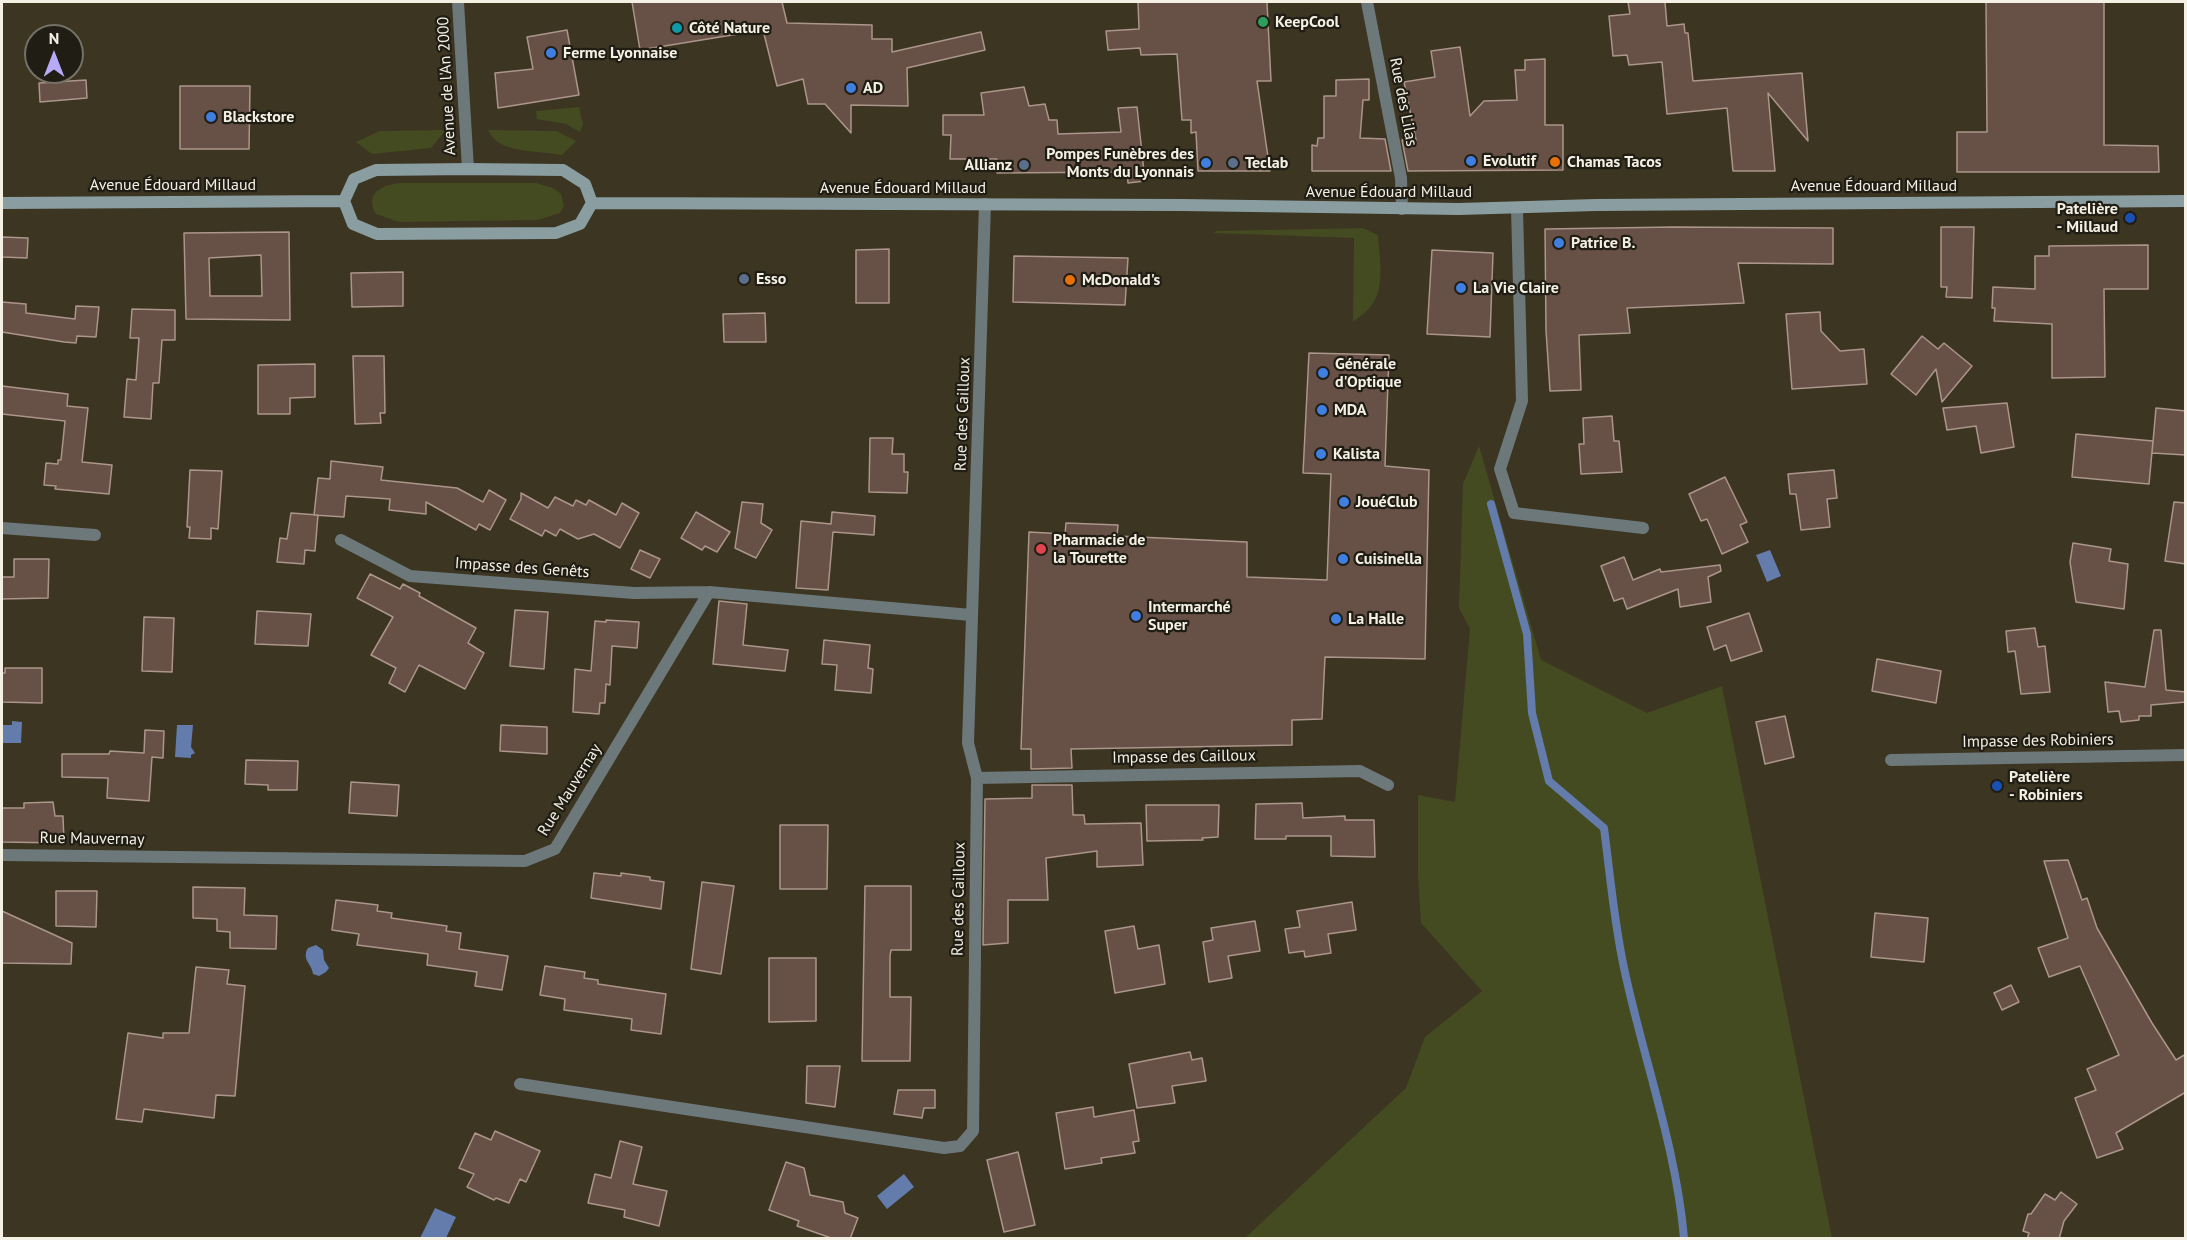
<!DOCTYPE html>
<meta charset="utf-8">
<style>
body{margin:0}
#map{position:relative;width:2187px;height:1240px;overflow:hidden;background:#3b3522;font-family:"PT Sans",sans-serif}
canvas{display:block}
.frame{position:absolute;inset:0;border:3px solid #f4f0e4;pointer-events:none}
.north{position:absolute;left:24px;top:24px;width:60px;height:60px;box-sizing:border-box;background:#201d14;border:2px solid #757167;border-radius:50%;rotate:0deg;font-size:16px;font-weight:700;line-height:24px;text-align:center;color:#f4f0e4}
.north::after{content:'';display:block;margin:auto;width:21px;height:27px;background:#b7abf8;clip-path:polygon(50% 0,100% 100%,50% 72%,0 100%)}
</style>
<div id="map">
<canvas width="2187" height="1240"></canvas>
<div class="frame"></div>
<div class="north">N</div>
</div>
<script>
const c = document.querySelector('canvas').getContext('2d');
c.lineJoin = 'round';
function fillPath(path, color) { c.fillStyle = color; c.fill(path, 'evenodd'); }
function strokePath(path, color, width, dash) { c.strokeStyle = color; c.lineWidth = width; c.lineCap = dash ? 'butt' : 'round'; c.setLineDash(dash || []); c.stroke(path); }
function write(font, color, halo, rows, align = 'center') {
  c.font = font + ' "PT Sans",sans-serif'; c.lineWidth = 4.5; c.setLineDash([]); c.textBaseline = 'middle'; c.strokeStyle = halo; c.fillStyle = color; for (const [text, x, y, turn = 0] of rows) {
    c.save(); c.translate(x, y); c.rotate((+turn || 0) * Math.PI / 180); c.textAlign = isNaN(turn) ? turn : align; if (halo) c.strokeText(text, 0, 0); c.fillText(text, 0, 0); c.restore();
  }
}
const green = new Path2D(`
 M579,107L583,124L580,132L566,124L537,119L536,111Z
 M446,130L431,148L372,154L356,142L380,131Z
 M488,130L556,131L576,141L562,155C538,150 499,155 488,130Z
 M400,183H536L553,188L561,194L564,206L560,213L538,220L399,222L376,214C364,193 382,185 400,183Z
 M1363,228L1378,235C1379,256 1386,288 1371,306C1367,312 1359,317 1353,322L1354,238L1214,233L1216,231Z
 M1479,446L1541,660L1647,713L1722,686L1832,1238H1245L1406,1088L1425,1037L1482,991L1421,923L1418,876V795L1455,802L1470,629L1459,608L1463,484Z`);
const water = new Path2D(`
 M1770,550L1781,576L1767,582L1756,555Z
 M12,721L22,722L21,743H2V725H12Z
 M177,725H193L191,747L195,753L191,755V758L175,757Z
 M316,945L323,950L324,960L329,968L326,972L319,976L313,974C312,964 301,959 308,948Z
 M904,1174L914,1187L887,1209L877,1196Z
 M435,1208L456,1217L446,1238H420Z`);
const stream = new Path2D(`
 M1491,504L1527,634L1532,713L1549,781L1604,828C1610,874 1614,922 1624,968C1643,1058 1676,1146 1684,1238`);
const building = new Path2D(`
 M632,2H782L787,23L872,25V39H892V52L981,32L985,50L907,68L908,106L851,105V133L825,104H808L803,79L777,86L763,30L640,50Z
 M1138,2H1267L1271,81H1257L1270,171H1198L1196,132L1191,133V120H1182L1177,54L1141,55L1140,48L1108,50L1106,31L1139,29Z
 M1628,2H1665L1667,26L1684,24L1685,33H1688L1693,81L1802,73L1808,141L1768,93L1775,171H1733L1727,108L1667,114L1662,62L1629,65L1627,55L1613,56L1609,16L1630,14Z
 M1986,2H2104V145L2158,146L2159,172H1957V132H1987Z
 M567,30L579,95L498,108L495,73L533,69L527,37Z
 M1460,47L1470,116L1484,101L1517,100L1515,70H1525V60L1545,59V125H1563V170L1408,171L1402,140H1416L1404,82L1435,77L1431,51Z
 M1369,79V100H1363L1360,138L1385,139L1391,171H1312V145L1317,146L1318,138H1324V96H1336V80Z
 M86,80L87,98L40,102L39,83Z
 M180,86H250L249,149H180Z
 M1024,87L1029,106L1045,104L1049,120H1057L1058,134L1121,132L1118,108L1137,107L1145,181L1128,183L1127,172L997,173V159H950L951,135H943V115H984L981,93Z
 M1674,227L1833,228V264L1738,263L1744,303L1627,308L1630,333L1579,335L1581,390L1550,391L1546,330L1545,229Z
 M1941,227H1974L1972,298L1946,297L1947,287H1941Z
 M289,232L290,320L186,319L184,233ZM261,255L262,296H210L209,258Z
 M2,237L28,238L27,258L2,257Z
 M2148,245V289H2104L2105,377L2052,378V324L1994,321L1995,308H1992L1993,287L2035,289V256H2049V246Z
 M889,249V303H856V250Z
 M1432,250L1493,253L1490,337L1427,334Z
 M1014,256L1128,258L1125,305L1013,302Z
 M403,272V306L352,307L351,273Z
 M2,302L26,304V313L75,319L76,306L99,307L96,337L77,336L76,343L64,342L2,332Z
 M132,309L175,310V340H162L159,383H153L151,419L124,417L127,379L136,380L139,338H130Z
 M1820,312L1821,331L1840,351L1864,349L1867,384L1792,389L1786,314Z
 M765,313L766,342H724L723,314Z
 M1922,336L1938,349L1944,343L1972,366L1942,402L1936,369L1916,395L1891,374Z
 M1309,353L1389,355L1385,466L1429,470L1425,659L1325,657L1322,719L1292,720V745L1071,749L1072,768L1031,769V749H1021L1029,532L1065,534L1066,523L1118,525L1117,536L1247,542V577L1327,580L1331,474L1303,473Z
 M353,356H384L385,413H380L381,423L355,424Z
 M315,364V397L290,398V414H258V365Z
 M2,386L68,394L67,406L88,408L82,462L112,465L109,494L55,489L56,486L44,485L46,463L58,464V460H61L65,421L2,414Z
 M2007,403L2014,447L1981,453L1976,426L1947,430L1943,408Z
 M2156,408L2186,411V455L2152,453Z
 M1612,416L1614,441H1619L1622,472L1581,474L1579,444H1584L1583,418Z
 M2076,434L2153,441L2149,484L2072,477Z
 M870,438H893L892,454H904V472H908L907,493L869,492Z
 M331,461L383,467L381,480L457,488L483,502L489,490L506,500L490,530L479,524L476,530L426,502V514L389,510L390,499L346,496L344,517L314,515L318,478L330,479Z
 M190,470L222,471L218,529L211,528V539L189,538L190,527H187Z
 M1834,470L1837,498L1827,499L1830,527L1801,530L1796,494H1790L1788,474Z
 M1725,477L1747,522L1740,525L1748,542L1722,554L1707,519L1701,521L1689,494Z
 M521,493L548,508L555,497L573,506L576,500L586,505L589,500L616,515L622,503L639,513L620,548L594,534L578,539L560,529L556,536L545,530L542,536L510,519L521,499Z
 M742,502L763,504L761,523L772,530L756,558L735,548Z
 M2174,502L2186,503V564L2165,561Z
 M696,512L730,532L717,552L705,546L702,550L681,538Z
 M832,512L875,516L874,535L833,532L828,590L796,588L801,521L831,524Z
 M291,513L318,515L315,551L305,550L304,564L277,562L280,538L287,539Z
 M2073,543L2111,549L2109,561L2128,564L2124,609L2076,602L2070,562Z
 M640,550L660,559L650,578L631,569Z
 M1624,557L1633,580L1660,569L1661,572L1720,565L1721,571L1708,577L1711,602L1680,607L1678,589L1627,609L1623,598L1614,601L1601,566Z
 M14,559H49L48,598L2,599V577H14Z
 M370,574L400,589L403,584L420,593L419,596L476,628L468,643L484,653L465,689L419,665L405,692L389,683L396,668L371,655L393,617L357,598Z
 M719,601L747,604L743,645L788,650L785,671L713,664Z
 M515,610L548,612L544,669L510,666Z
 M257,611L311,614L308,646L255,644Z
 M1749,613L1762,651L1731,661L1726,645L1714,650L1707,627Z
 M144,617L174,618L172,672L142,671Z
 M606,620L639,622L637,648L612,646L610,685L606,684L605,703H600L599,714L573,712L575,669L591,671L595,621L606,622Z
 M2035,628L2038,647L2045,646L2050,692L2021,694L2015,651L2008,652L2006,631Z
 M2154,630H2161L2166,690L2186,692V702L2151,705V716H2139V720L2121,722L2119,711L2108,712L2105,682L2145,687Z
 M824,640L870,645L868,668L873,669L871,693L835,690L837,665L822,664Z
 M1877,659L1941,671L1936,703L1872,691Z
 M5,668H42V703L2,702V673H5Z
 M1785,716L1794,757L1765,764L1756,722Z
 M501,725L547,727V754L500,751Z
 M145,730L164,731L163,758L152,757L149,801L107,798L108,778L62,777V754H109L110,751L144,753Z
 M246,760L298,761L297,790H268V785L245,784Z
 M351,782L399,785L397,816L349,813Z
 M1032,785H1072L1073,815H1084L1085,824L1141,823L1143,865L1097,867V851L1046,858L1048,900H1008V943L983,945L985,799L1032,798Z
 M53,802L55,816H63L64,843L2,842V808H24V803Z
 M1302,803L1303,818L1345,816V820H1374L1375,857L1331,856V836H1286V839H1255L1256,804Z
 M1146,805H1219L1218,837L1202,838L1203,840L1147,841Z
 M780,825H828L827,889H780Z
 M2068,860L2082,900L2087,898L2097,928L2152,1023L2176,1060L2186,1054V1092L2116,1133L2123,1149L2097,1158L2075,1098L2096,1090L2087,1069L2119,1055L2080,966L2049,977L2038,948L2068,938L2044,861Z
 M594,873L621,876V873L650,877V880L664,882L661,909L591,898Z
 M702,882L734,886L721,974L691,969Z
 M865,886H911V950H891L890,956V997H911L910,1061H862Z
 M193,887L245,888L244,915L277,916L276,949L230,948V932L217,931V919L193,918Z
 M56,891H97L96,927L56,926Z
 M336,900L378,905L377,911L392,913L391,918L447,926L446,931L461,933L459,949L508,956L502,990L475,986L477,972L427,965L428,954L357,945L359,934L332,930Z
 M1352,902L1356,930L1328,934L1331,953L1305,957L1304,951L1289,953L1285,929L1300,927L1297,911Z
 M2,911L72,943L71,964L2,963Z
 M1875,913L1928,918L1924,962L1871,957Z
 M1255,921L1260,951L1228,956L1232,978L1209,982L1203,942L1213,940L1211,928Z
 M1134,926L1138,949L1159,945L1165,984L1115,993L1105,931Z
 M769,958H816V1021L769,1022Z
 M545,966L585,972L584,978L598,980V984L666,994L661,1034L631,1030L632,1019L564,1010L565,999L540,995Z
 M196,967L229,970L227,984L245,986L235,1096L216,1095L214,1118L144,1109L142,1122L116,1119L128,1033L163,1038V1033H189Z
 M2011,985L2019,1002L2002,1010L1994,993Z
 M1190,1052L1192,1060L1202,1058L1206,1081L1172,1086L1175,1103L1137,1108L1129,1064Z
 M807,1066H840L835,1107L806,1103Z
 M898,1090H935V1108H924L922,1118L894,1114Z
 M1093,1107L1094,1117L1134,1110L1139,1141L1133,1142L1135,1153L1101,1158L1102,1163L1065,1169L1056,1113Z
 M495,1131L540,1151L526,1182L520,1179L509,1203L496,1198L494,1200L467,1187L474,1174L459,1168L475,1133L491,1140Z
 M620,1141L642,1147L633,1184L667,1191L659,1226L624,1217L625,1210L588,1203L595,1174L611,1178Z
 M1018,1152L1035,1225L1004,1232L987,1160Z
 M786,1162L804,1168L810,1195L843,1202L845,1213L858,1218L850,1239H834L797,1226L799,1221L769,1210Z
 M2061,1192L2077,1204L2064,1221L2059,1239H2027L2029,1233L2023,1231L2028,1214H2031L2045,1194L2055,1200Z`);
const minor = new Path2D(`
 M458,2L468,169
 M1367,2L1401,178L1402,209
 M1517,209L1522,401L1500,469L1514,513L1643,528
 M2,528L95,535
 M341,540L410,576L634,593L709,592
 M1891,760L2186,755
 M977,778L1360,771L1388,785
 M2,855L525,861L555,849L709,592L971,615
 M520,1084L944,1148L960,1146L973,1131L977,778L968,743L985,204`);
const secondary = new Path2D(`
 M468,169L563,170L585,184L592,203L580,224L556,233L377,234L353,224L344,201L354,179L376,170Z
 M2,203L344,201
 M592,203L1182,205L1459,209L1596,205L2186,201`);
const markers = [
 [1263,22,6,"#2e9e5b"],
 [677,28,6,"#0f9aa8"],
 [551,53,6,"#3f7fe0"],
 [851,88,6,"#3f7fe0"],
 [211,117,6,"#3f7fe0"],
 [1471,161,6,"#3f7fe0"],
 [1555,162,6,"#e8710a"],
 [1206,163,6,"#3f7fe0"],
 [1233,163,6,"#5c6f8a"],
 [1024,165,6,"#5c6f8a"],
 [2130,218,6,"#1a4fb4"],
 [1559,243,6,"#3f7fe0"],
 [744,279,6,"#5c6f8a"],
 [1070,280,6,"#e8710a"],
 [1461,288,6,"#3f7fe0"],
 [1323,373,6,"#3f7fe0"],
 [1322,410,6,"#3f7fe0"],
 [1321,454,6,"#3f7fe0"],
 [1344,502,6,"#3f7fe0"],
 [1041,549,6,"#e0444e"],
 [1343,559,6,"#3f7fe0"],
 [1136,616,6,"#3f7fe0"],
 [1336,619,6,"#3f7fe0"],
 [1997,786,6,"#1a4fb4"]
];
const poiNames = [
 ["KeepCool",1275,22],
 ["Côté Nature",689,28],
 ["Ferme Lyonnaise",563,53],
 ["AD",863,88],
 ["Blackstore",223,117],
 ["Pompes Funèbres des",1194,154,"right"],
 ["Monts du Lyonnais",1194,172,"right"],
 ["Evolutif",1483,161],
 ["Chamas Tacos",1567,162],
 ["Teclab",1245,163],
 ["Allianz",1012,165,"right"],
 ["Patelière",2118,209,"right"],
 ["- Millaud",2118,227,"right"],
 ["Patrice B.",1571,243],
 ["Esso",756,279],
 ["McDonald's",1082,280],
 ["La Vie Claire",1473,288],
 ["Générale",1335,364],
 ["d'Optique",1335,382],
 ["MDA",1334,410],
 ["Kalista",1333,454],
 ["JouéClub",1356,502],
 ["Pharmacie de",1053,540],
 ["la Tourette",1053,558],
 ["Cuisinella",1355,559],
 ["Intermarché",1148,607],
 ["Super",1148,625],
 ["La Halle",1348,619],
 ["Patelière",2009,777],
 ["- Robiniers",2009,795]
];
const streetNames = [
 ["Avenue de l'An 2000",447,86,-93],
 ["Rue des Lilas",1403,102,79],
 ["Avenue Édouard Millaud",173,185],
 ["Avenue Édouard Millaud",1874,186],
 ["Avenue Édouard Millaud",903,188],
 ["Avenue Édouard Millaud",1389,192],
 ["Rue des Cailloux",963,414,-88],
 ["Impasse des Genêts",522,568,4],
 ["Impasse des Robiniers",2038,741,-1],
 ["Impasse des Cailloux",1184,757,-1],
 ["Rue Mauvernay",570,790,-58],
 ["Rue Mauvernay",92,839,1],
 ["Rue des Cailloux",959,899,-89]
];
fillPath(green, '#454b20');
fillPath(water, '#637cac');
strokePath(stream, '#637cac', 8);
fillPath(building, '#675147');
strokePath(building, '#ac958a', 1.5);
strokePath(minor, '#6c787a', 12);
strokePath(secondary, '#8a9ea1', 12);
for (const [x, y, r, color] of markers) { const dot = new Path2D(); dot.arc(x, y, r, 0, 2 * Math.PI); c.fillStyle = color; c.fill(dot); strokePath(dot, '#201d14', 2); }
write('bold 16px', '#f4f0e4', '#201d14', poiNames, 'left');
write('16px', '#f4f0e4', '#201d14', streetNames);
</script>
